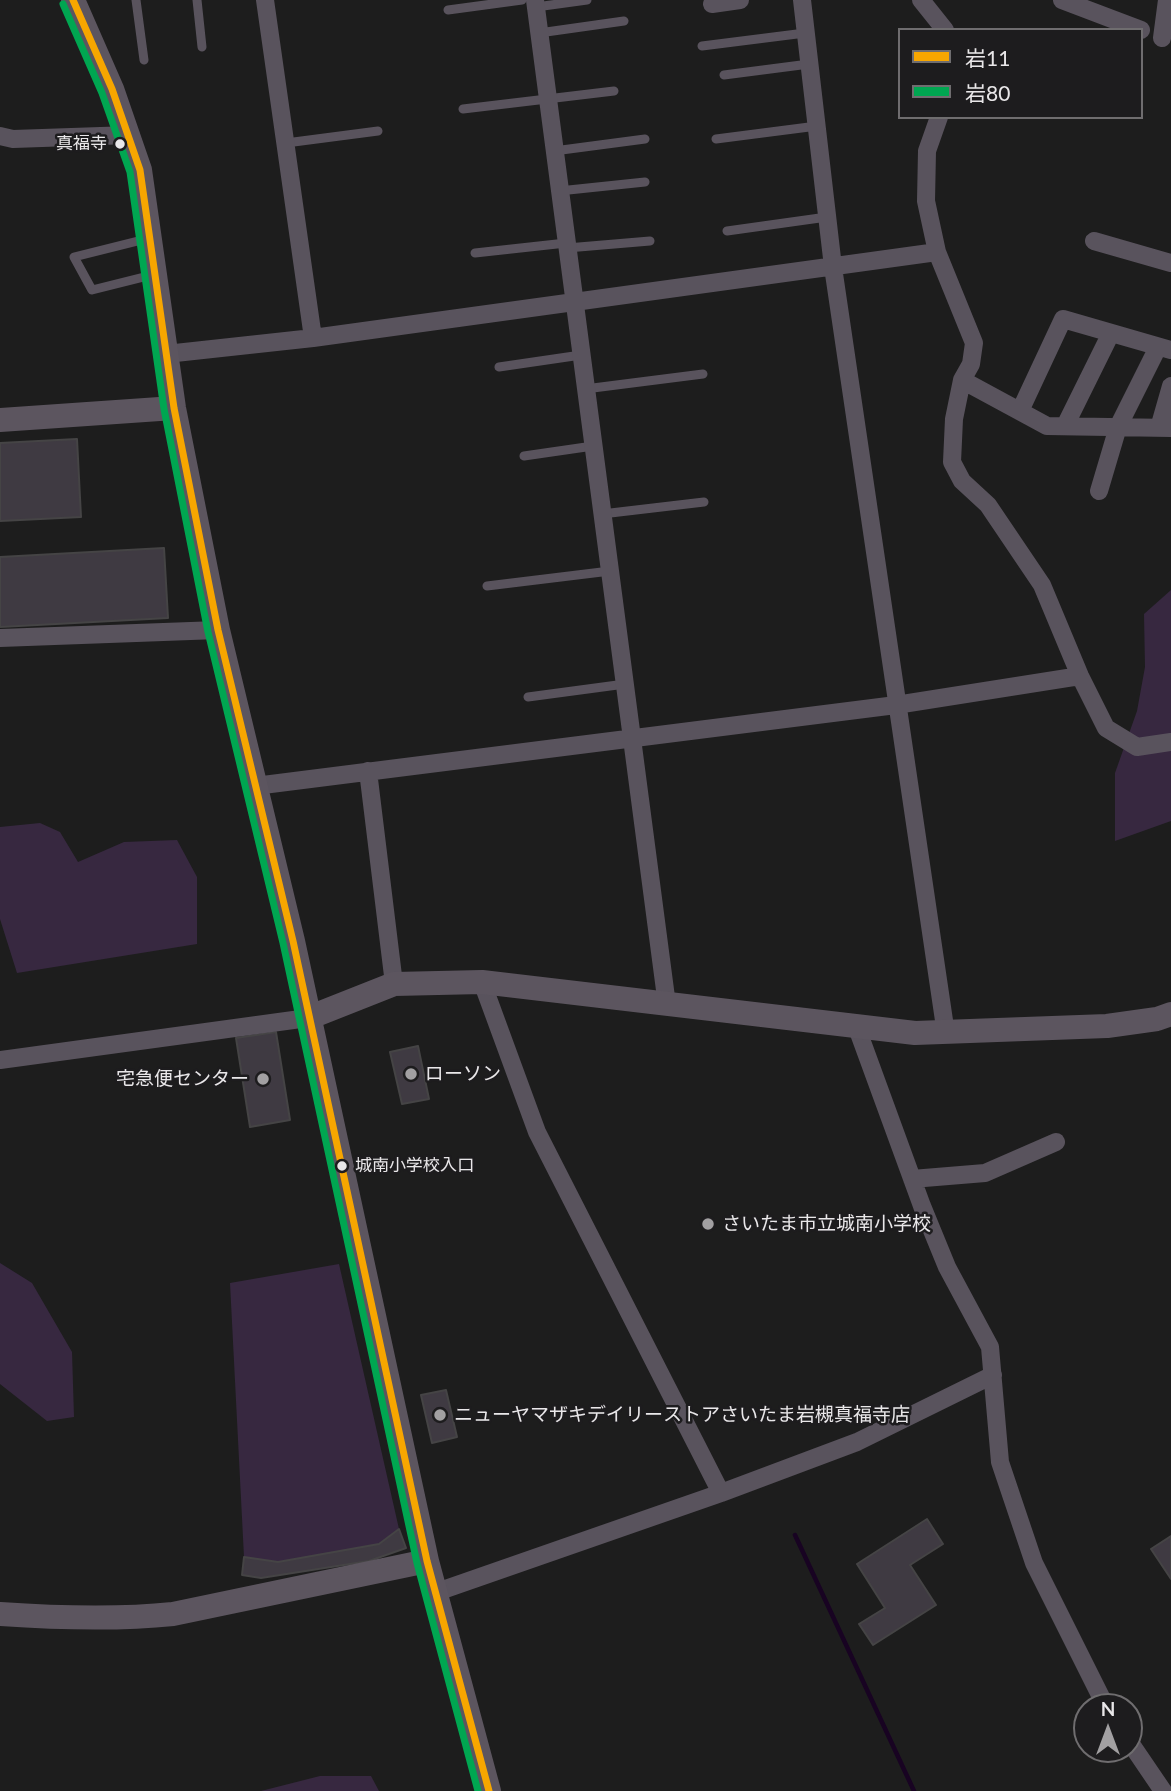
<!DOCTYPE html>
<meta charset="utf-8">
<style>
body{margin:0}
#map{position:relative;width:1171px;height:1791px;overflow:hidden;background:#1d1d1d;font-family:Lato,"Noto Sans JP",sans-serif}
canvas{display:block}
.legend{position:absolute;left:898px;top:28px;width:245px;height:91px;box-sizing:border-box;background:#1d1c1e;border:2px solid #6f6d6f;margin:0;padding:9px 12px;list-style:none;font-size:21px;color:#e9e7e9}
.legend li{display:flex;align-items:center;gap:14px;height:35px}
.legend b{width:35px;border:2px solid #6f6d6f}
.north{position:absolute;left:1073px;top:1693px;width:70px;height:70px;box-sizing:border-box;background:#1d1c1e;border:2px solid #6f6d6f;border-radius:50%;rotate:0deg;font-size:19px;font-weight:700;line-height:28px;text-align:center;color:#e9e7e9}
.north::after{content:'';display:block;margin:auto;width:24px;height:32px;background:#a2a0a2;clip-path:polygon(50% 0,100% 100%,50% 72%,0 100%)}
</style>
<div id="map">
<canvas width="1171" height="1791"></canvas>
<ul class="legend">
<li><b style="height:9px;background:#f7a600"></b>岩11</li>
<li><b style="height:9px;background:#00a651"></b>岩80</li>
</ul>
<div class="north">N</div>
</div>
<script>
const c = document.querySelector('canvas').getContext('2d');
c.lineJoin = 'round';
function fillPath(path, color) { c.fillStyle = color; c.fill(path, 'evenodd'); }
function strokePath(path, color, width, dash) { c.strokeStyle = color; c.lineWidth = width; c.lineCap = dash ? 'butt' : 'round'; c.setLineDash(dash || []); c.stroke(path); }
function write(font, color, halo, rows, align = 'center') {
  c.font = font + ' Lato,"Noto Sans JP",sans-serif'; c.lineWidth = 5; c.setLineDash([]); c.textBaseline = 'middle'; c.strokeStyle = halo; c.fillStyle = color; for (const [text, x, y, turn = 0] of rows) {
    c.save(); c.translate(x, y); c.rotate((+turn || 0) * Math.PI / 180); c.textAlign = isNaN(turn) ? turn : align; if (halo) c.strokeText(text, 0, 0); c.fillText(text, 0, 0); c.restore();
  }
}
const green = new Path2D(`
 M1171,590V821L1115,841V773L1137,711L1145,667L1144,614Z
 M40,823L60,832L78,862L124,842L177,840L197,877V944L17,973L0,919V827Z
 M0,1263L32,1283L72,1352L74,1417L47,1421L0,1384Z
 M339,1264L399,1529L379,1544L278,1562L244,1557L230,1283Z
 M320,1776H371L379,1791H261Z`);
const stream = new Path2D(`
 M795,1535L914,1791`);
const building = new Path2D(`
 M77,439L81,517L0,521V443Z
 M164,548L168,618L0,627V557Z
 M276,1032L290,1120L250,1127L236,1038Z
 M418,1046L429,1099L402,1104L390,1052Z
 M446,1390L457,1437L432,1443L421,1395Z
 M927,1519L943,1544L910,1565L936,1605L873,1645L859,1624L885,1608L857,1564Z
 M399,1529L406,1548L369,1561L261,1578L242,1575L244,1557L278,1562L379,1544Z
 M1171,1536V1579L1151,1549Z`);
const lane = new Path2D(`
 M136,0L144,60
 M197,0L202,47
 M536,7L587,0
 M448,10L522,0
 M539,33L624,21
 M702,46L805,33
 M724,75L809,64
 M463,109L614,91
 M716,139L817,126
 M286,143L378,131
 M554,151L645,139
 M559,191L645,182
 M727,231L827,217
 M146,239L74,257L92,290L152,275
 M567,248L650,241
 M475,253L566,243
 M499,367L581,355
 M585,389L703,374
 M524,456L593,446
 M602,514L704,502
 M487,586L610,571
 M528,697L625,684`);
const street = new Path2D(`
 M265,0L313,338
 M535,0L667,1005
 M802,0L833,267L946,1034
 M921,0L945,30
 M1062,0L1141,30
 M712,4L740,0
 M1162,38L1167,0
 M939,117L927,151L926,201L937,252L974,343L971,364L962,380L954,419L952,462L962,481L988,505L1042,585L1080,676L1106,728L1137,747L1171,742
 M0,136L13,139L130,135
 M1094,241L1171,263
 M166,354L313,338L937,252
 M962,380L1047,426L1171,428
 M1020,411L1063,319L1171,350
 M1065,426L1111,333
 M1159,428L1171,386
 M1099,491L1118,427L1158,347
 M0,638L218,630
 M368,771L394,984
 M255,786L896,705L1080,676
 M482,982L537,1132L721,1493
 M857,1028L922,1206L947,1267L990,1347L1000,1462L1034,1563L1106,1707
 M0,1060L308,1018
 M912,1179L985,1173L1056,1142
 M434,1593L721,1493L857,1442L993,1375
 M1129,1741L1163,1791`);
const secondary = new Path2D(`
 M73,0L112,89L140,170L174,408L218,630L293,941L427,1561L489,1791
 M0,420L174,408
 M308,1018L394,984L482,982L915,1033L1107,1026L1157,1019L1171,1014
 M0,1614C58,1618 115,1620 173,1614L427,1561`);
const bus1 = new Path2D(`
 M73,0L112,89L140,170L174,408L218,630L293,941L427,1561L489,1791`);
const bus2 = new Path2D(`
 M63,4L102,93L130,172L164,409L208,632L283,943L417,1563L478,1791`);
const markers = [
 [120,144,6,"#e9e7e9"],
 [411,1074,7,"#a2a0a2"],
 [263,1079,7,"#a2a0a2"],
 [342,1166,6,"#e9e7e9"],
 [708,1224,7,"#a2a0a2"],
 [440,1415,7,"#a2a0a2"]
];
const busNames = [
 ["真福寺",107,144],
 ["城南小学校入口",355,1166,"left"]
];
const poiNames = [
 ["ローソン",425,1074],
 ["宅急便センター",249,1079,"right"],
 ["さいたま市立城南小学校",722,1224],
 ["ニューヤマザキデイリーストアさいたま岩槻真福寺店",454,1415]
];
fillPath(green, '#372840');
strokePath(stream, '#180322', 4.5);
fillPath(building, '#3f3a42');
strokePath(building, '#454445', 2);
strokePath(lane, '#59535d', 9);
strokePath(street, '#59535d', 18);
strokePath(secondary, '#5c555f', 24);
strokePath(bus1, '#f7a600', 7);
strokePath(bus2, '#00a651', 7);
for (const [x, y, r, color] of markers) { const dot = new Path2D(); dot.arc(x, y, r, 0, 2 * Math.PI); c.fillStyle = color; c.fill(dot); strokePath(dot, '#1d1c1e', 2.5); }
write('17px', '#e9e7e9', '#1d1c1e', busNames, 'right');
write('19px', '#e9e7e9', '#1d1c1e', poiNames, 'left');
</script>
